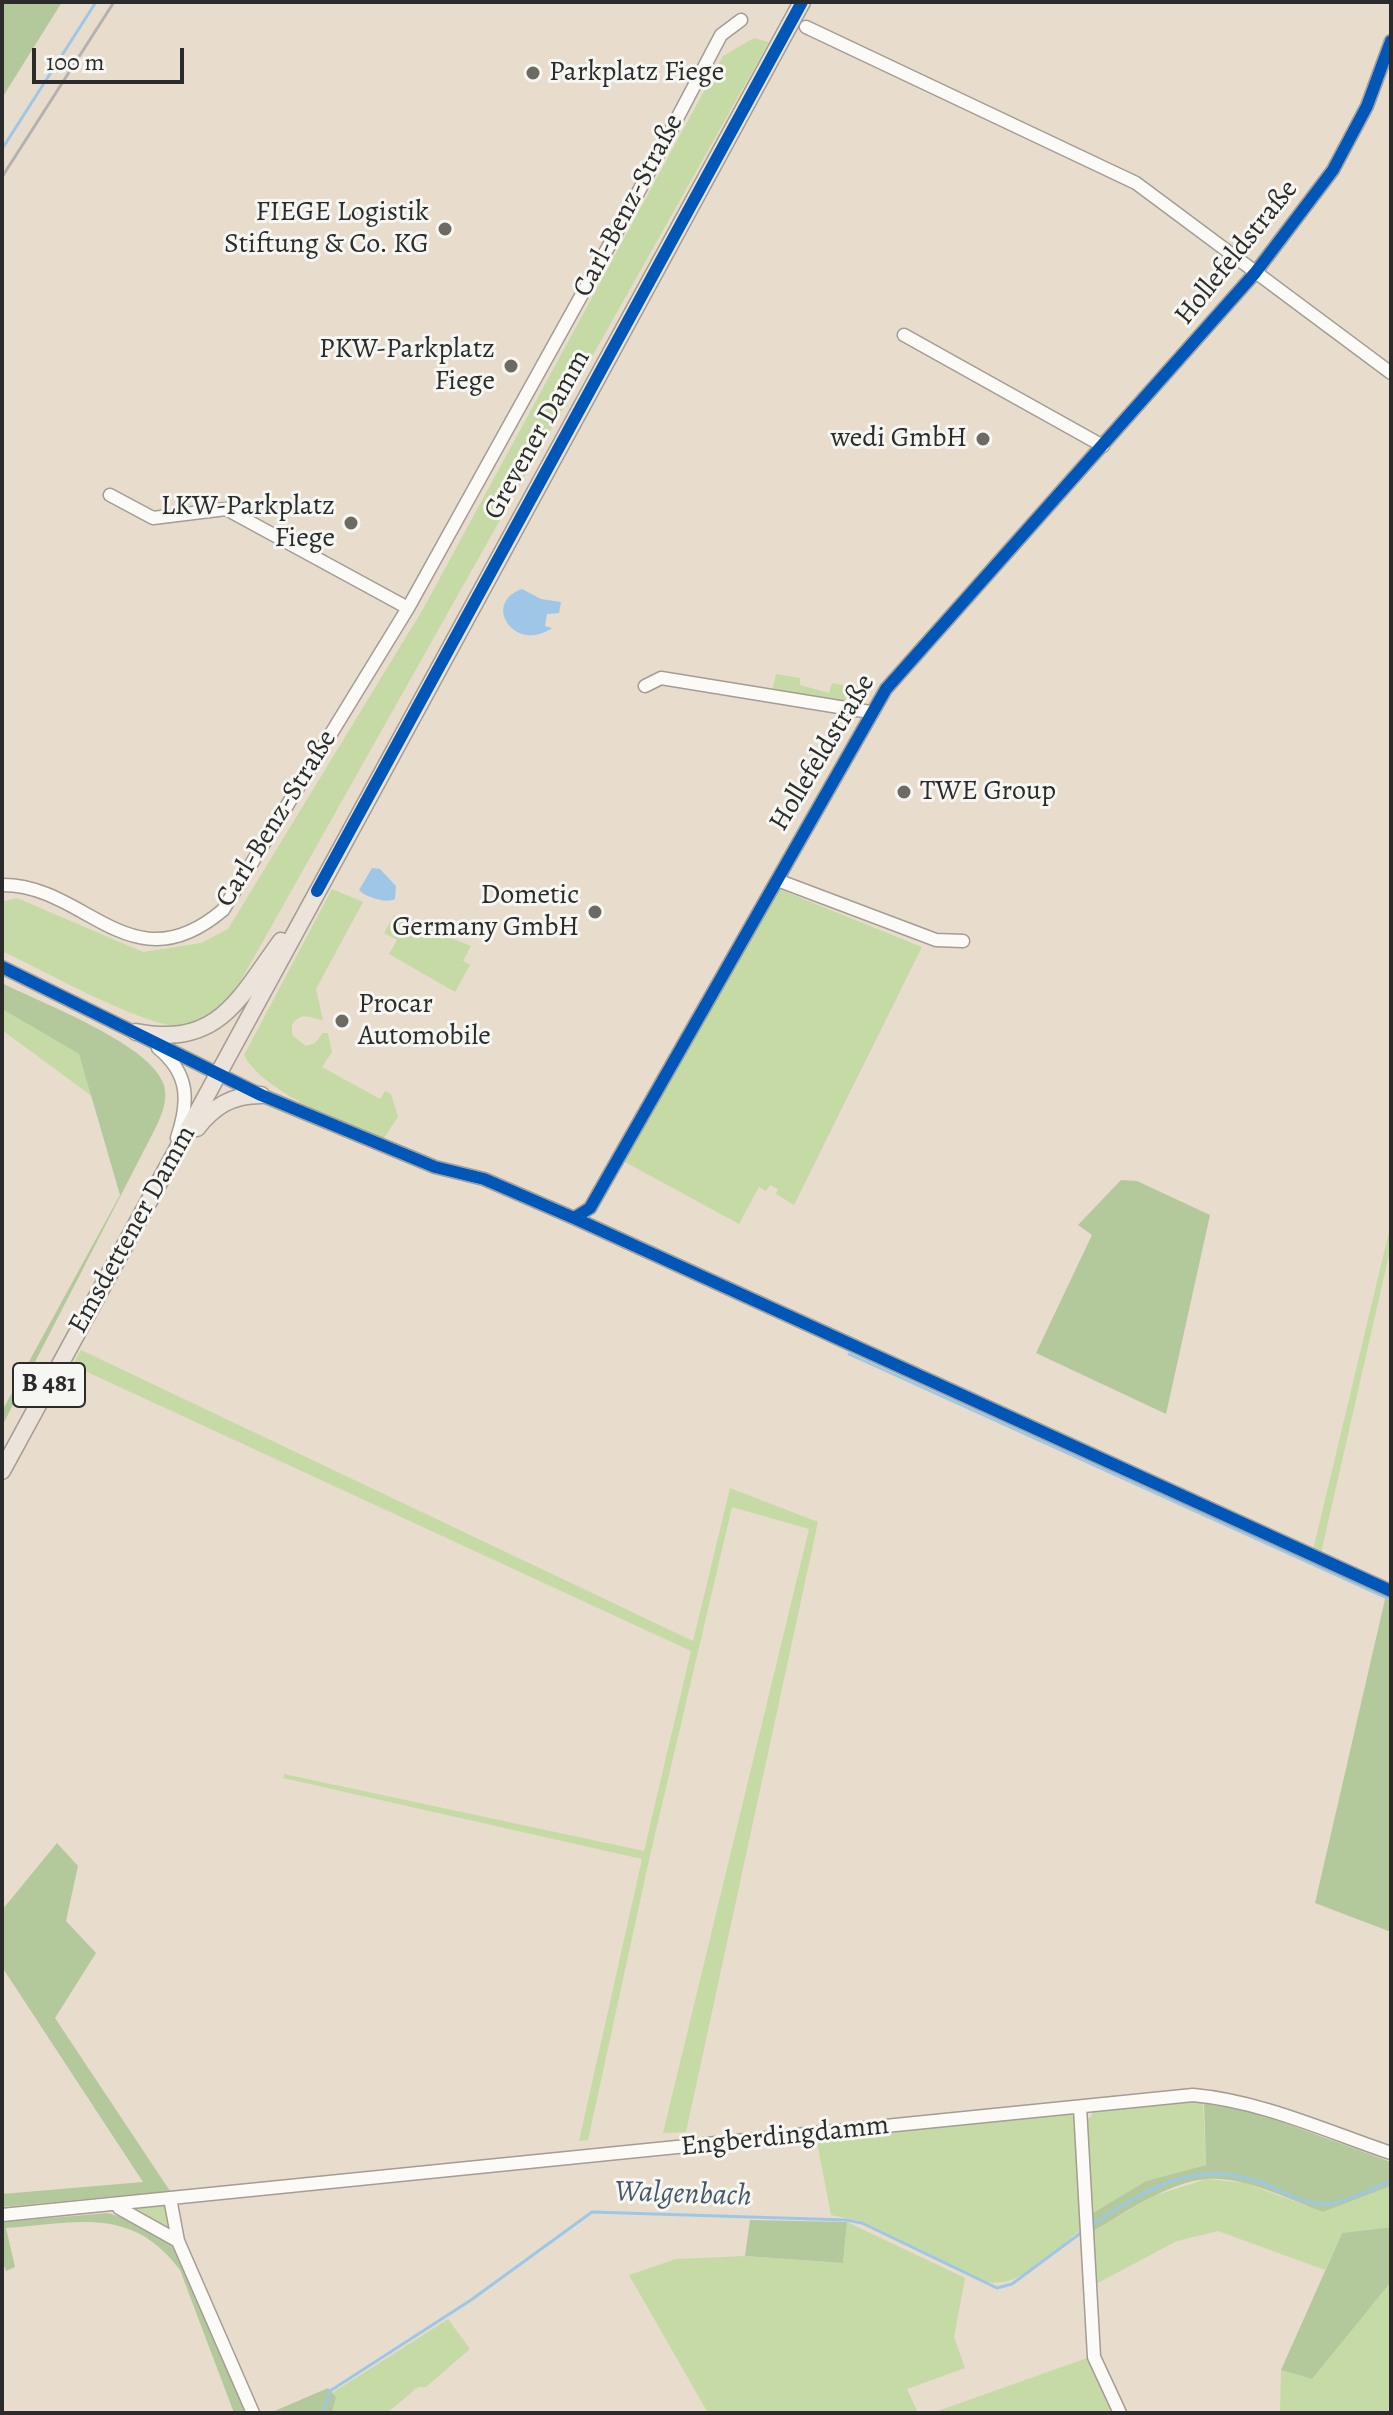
<!DOCTYPE html>
<meta charset="utf-8">
<style>
body{margin:0}
#map{position:relative;width:1393px;height:2415px;overflow:hidden;background:#e8dccc;font-family:Alegreya,serif}
canvas{display:block}
.frame{position:absolute;inset:0;border:4px solid #2b2b2b;pointer-events:none}
.scale{position:absolute;left:32px;top:48px;width:152px;height:36px;box-sizing:border-box;border:4px solid #2b2b2b;border-top:0;padding-left:10px;font-size:24px;line-height:28px;white-space:nowrap;color:#2b2b2b;-webkit-text-stroke:6px #f6f6f2;paint-order:stroke}
</style>
<div id="map">
<canvas width="1393" height="2415"></canvas>
<div class="frame"></div>
<div class="scale">100 m</div>
</div>
<script>
const c = document.querySelector('canvas').getContext('2d');
c.lineJoin = 'round';
function fillPath(path, color) { c.fillStyle = color; c.fill(path, 'evenodd'); }
function strokePath(path, color, width, dash) { c.strokeStyle = color; c.lineWidth = width; c.lineCap = dash ? 'butt' : 'round'; c.setLineDash(dash || []); c.stroke(path); }
function write(font, color, halo, rows, align = 'center') {
  c.font = font + ' Alegreya,serif'; c.lineWidth = 6; c.setLineDash([]); c.textBaseline = 'middle'; c.strokeStyle = halo; c.fillStyle = color; for (const [text, x, y, turn = 0] of rows) {
    c.save(); c.translate(x, y); c.rotate((+turn || 0) * Math.PI / 180); c.textAlign = isNaN(turn) ? turn : align; if (halo) c.strokeText(text, 0, 0); c.fillText(text, 0, 0); c.restore();
  }
}
const green = new Path2D(`
 M754,38L769,42L226,1007C210,1018 196,1028 175,1026C131,1020 45,971 2,951V902L17,898L143,952L201,943L228,929L423,609L723,56Z
 M776,674L800,678V685L829,693L832,683L859,688L865,704L772,691Z
 M776,888L922,947L794,1205L776,1194L778,1189L770,1185L766,1191L759,1187L739,1224L625,1162Z
 M332,889L363,902L316,989L323,1020C312,1020 302,1009 292,1025V1035L306,1046L315,1043L323,1033H328L332,1052L322,1067L380,1099L385,1091L391,1094L398,1117L383,1139C345,1125 262,1091 244,1055Z
 M394,915L471,946L463,961L470,965L455,992L389,954L397,940L384,933Z
 M2,1009L79,1054L93,1097L2,1030Z
 M1391,1223V1246L1321,1553L1313,1550Z
 M81,1350L693,1641L730,1488L818,1522L686,2132L663,2133L809,1529L732,1507L649,1860L588,2140L579,2141L642,1859L283,1778L284,1774L644,1851L691,1651L72,1365Z
 M1203,2101L1206,2165L1146,2181L1095,2212L1088,2206L1085,2124L1095,2110Z
 M1067,2111L1078,2120L1083,2228C1055,2249 1019,2292 983,2281L861,2221L831,2215L816,2137Z
 M1207,2179L1245,2183L1323,2212L1391,2186V2227L1342,2233L1325,2270L1218,2231L1177,2241L1092,2286L1089,2234L1153,2196Z
 M167,2203L175,2235L127,2207Z
 M847,2222L965,2278L954,2337L965,2368L907,2389L918,2413H708L629,2275L676,2259L745,2256L843,2263Z
 M1391,2282V2413H1280L1281,2370L1312,2379Z
 M448,2319L470,2349L426,2387H418L387,2413H332L336,2397L332,2393Z
 M1090,2357L1117,2413H932Z`);
const forest = new Path2D(`
 M2,2H62L2,98Z
 M2,983C41,1003 151,1044 164,1085C168,1100 162,1114 156,1127L2,1426V1411L120,1195L79,1054L2,1009Z
 M1121,1180L1137,1181L1210,1215L1166,1414L1036,1353L1092,1235L1078,1225Z
 M1386,1595L1391,1597V1932L1315,1903Z
 M57,1843L78,1866L66,1921L96,1953L55,2018L170,2191L2,2207V2194L143,2182L2,1967V1910Z
 M1204,2101L1233,2104L1391,2162V2186L1323,2212C1287,2199 1247,2177 1208,2179C1169,2181 1123,2214 1089,2234L1088,2216L1146,2181L1206,2165Z
 M108,2213L147,2225L181,2254L250,2413H234L180,2270C132,2205 76,2223 6,2228L15,2267L6,2271L2,2261V2222Z
 M750,2220L847,2222L843,2263L745,2256Z
 M1391,2227V2282L1312,2379L1281,2370L1342,2233Z
 M328,2388L336,2397L332,2413H270Z`);
const water = new Path2D(`
 M522,589L541,599L561,602L559,613L547,614L545,626L552,628C515,654 481,603 522,589Z
 M372,868L380,869L396,886L395,899C387,904 365,897 359,890Z`);
const stream = new Path2D(`
 M2,149L96,2
 M849,1354L1391,1600
 M1095,2223C1148,2188 1197,2158 1262,2183C1282,2191 1305,2205 1327,2204C1347,2203 1371,2189 1391,2181
 M323,2413L330,2391L471,2300L592,2212L846,2220L862,2223L997,2288L1012,2284L1082,2232`);
const minor = new Path2D(`
 M806,27L1136,183L1391,373
 M904,335L1103,446
 M110,495L153,518L226,509L408,608
 M645,686L661,678L870,712
 M777,880L936,940L963,941
 M2,885C86,884 131,988 223,910L408,608L631,206L721,35L741,20
 M2,967L261,1095L435,1167L484,1179L574,1218L1391,1591
 M158,1048C190,1074 189,1102 177,1138
 M574,1218L590,1208L886,689L1255,273L1333,170L1367,106L1391,41
 M1080,2107L1094,2357L1120,2413
 M170,2198L178,2241L253,2413
 M117,2204L119,2208L178,2241
 M2,2215L1193,2095C1261,2101 1326,2131 1391,2153`);
const major = new Path2D(`
 M136,1032C218,1048 238,1000 281,941
 M197,1128C214,1106 232,1095 261,1095
 M2,1471L802,2`);
const rail = new Path2D(`
 M2,177L114,2`);
const cycleway = new Path2D(`
 M317,891L802,2
 M2,967L261,1095L435,1167L484,1179L574,1218L1391,1591
 M574,1218L590,1208L886,689L1255,273L1333,170L1367,106L1391,41`);
const markers = [
 [533,73,8,"#6d6963"],
 [445,229,8,"#6d6963"],
 [511,366,8,"#6d6963"],
 [983,439,8,"#6d6963"],
 [351,523,8,"#6d6963"],
 [904,792,8,"#6d6963"],
 [595,912,8,"#6d6963"],
 [342,1021,8,"#6d6963"]
];
const shields = [
 [49,1385,72]
];
const shieldNames = [
 ["B 481",49,1385]
];
const poiNames = [
 ["Parkplatz Fiege",549,73,"left"],
 ["FIEGE Logistik",429,213],
 ["Stiftung & Co. KG",429,245],
 ["PKW-Parkplatz",495,350],
 ["Fiege",495,382],
 ["wedi GmbH",967,439],
 ["LKW-Parkplatz",335,507],
 ["Fiege",335,539],
 ["TWE Group",920,792,"left"],
 ["Dometic",579,896],
 ["Germany GmbH",579,928],
 ["Procar",358,1005,"left"],
 ["Automobile",358,1037,"left"]
];
const streetNames = [
 ["Carl-Benz-Straße",629,206,-62],
 ["Hollefeldstraße",1237,253,-51],
 ["Grevener Damm",538,435,-61],
 ["Hollefeldstraße",823,753,-59],
 ["Carl-Benz-Straße",277,819,-58],
 ["Emsdettener Damm",133,1230,-61],
 ["Engberdingdamm",785,2137,-6]
];
const waterNames = [
 ["Walgenbach",683,2195,2]
];
fillPath(green, '#c6daa6');
fillPath(forest, '#b3c99b');
fillPath(water, '#9ec7e7');
strokePath(stream, '#9ec7e7', 3);
strokePath(minor, '#a39d94', 15);
strokePath(major, '#a39d94', 19);
strokePath(minor, '#fcfaf7', 12);
strokePath(major, '#ece4da', 16);
strokePath(rail, '#b3b2af', 3);
strokePath(cycleway, '#0057b8', 12);
for (const [x, y, r, color] of markers) { const dot = new Path2D(); dot.arc(x, y, r, 0, 2 * Math.PI); c.fillStyle = color; c.fill(dot); strokePath(dot, '#f6f6f2', 3); }
for (const [x, y, w] of shields) { const box = new Path2D(); box.roundRect(x - w / 2, y - 22, w, 44, 6); c.fillStyle = '#f6f6f2'; c.fill(box); strokePath(box, '#2b2b2b', 2); }
write('bold 26px', '#2b2b2b', null, shieldNames);
write('28px', '#2b2b2b', '#f6f6f2', poiNames, 'right');
write('28px', '#2b2b2b', '#f6f6f2', streetNames);
write('italic 30px', '#445767', '#f6f6f2', waterNames);
</script>
